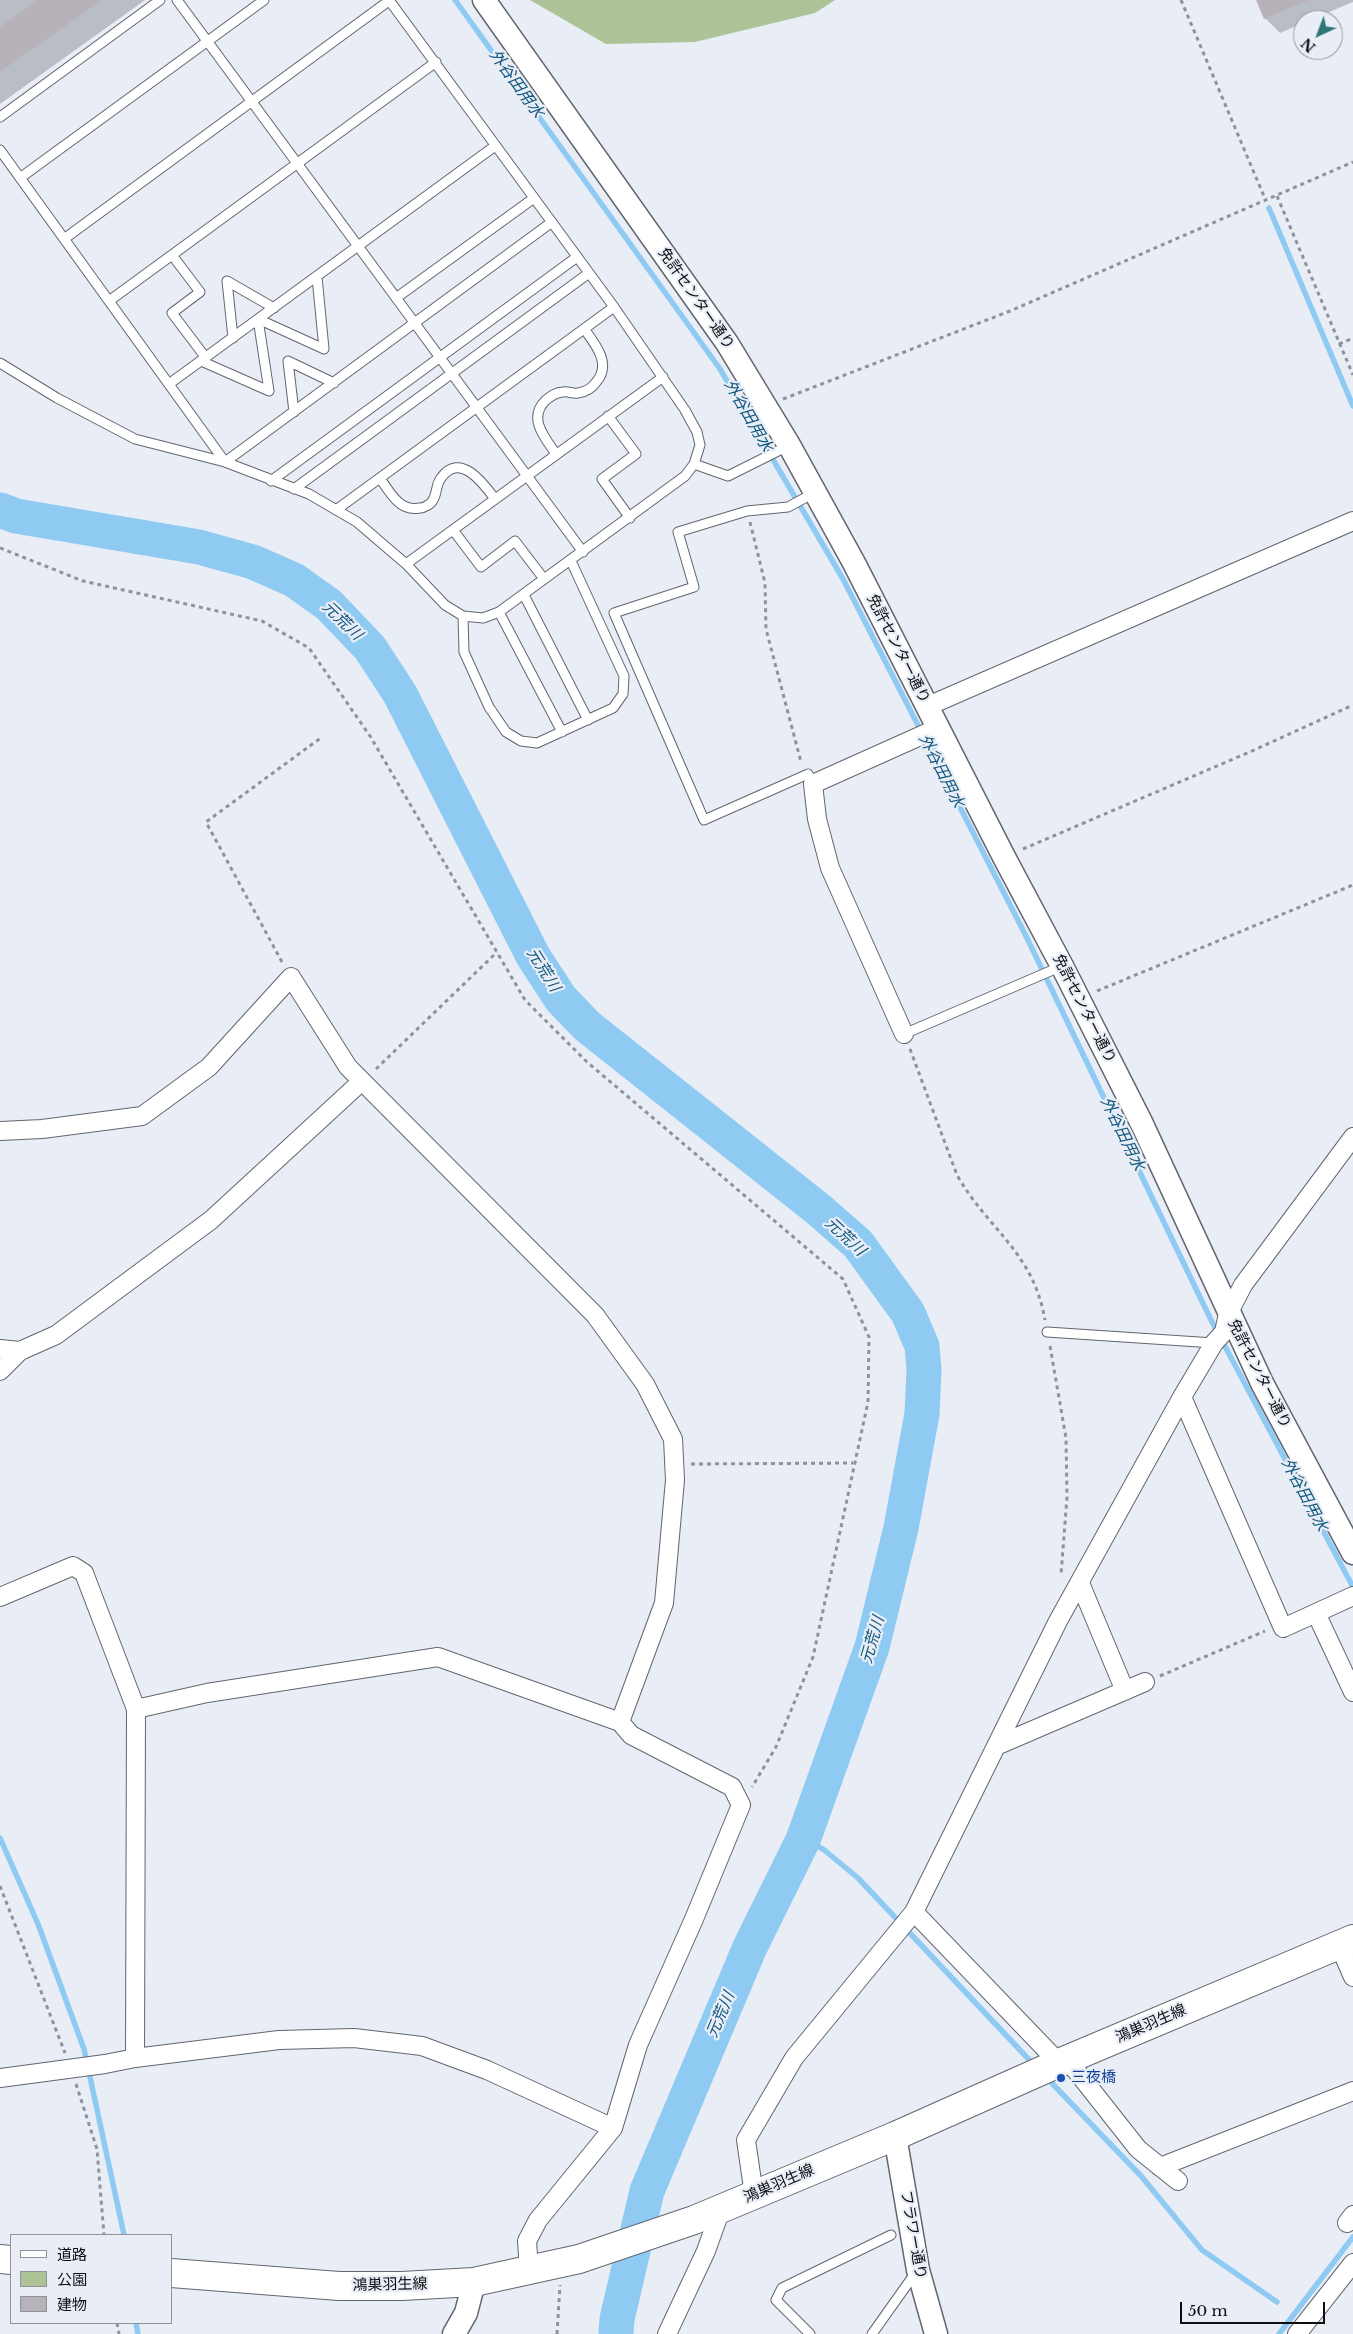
<!DOCTYPE html>
<meta charset="utf-8">
<style>
body{margin:0}
#map{position:relative;width:1353px;height:2334px;overflow:hidden;background:#e8edf6;font-family:"Libre Baskerville","Noto Sans JP",serif}
canvas{display:block}
.legend{position:absolute;left:10px;top:2234px;width:162px;height:90px;box-sizing:border-box;background:#e8edf6;border:1px solid #90949a;margin:0;padding:6px 9px;list-style:none;font-size:15px;color:#0d0e11}
.legend li{display:flex;align-items:center;gap:10px;height:25px}
.legend b{width:25px;border:1px solid #90949a}
.north{position:absolute;left:1293px;top:10px;width:50px;height:50px;box-sizing:border-box;background:#e8edf6;border:1px solid #90949a;border-radius:50%;rotate:223deg;font-size:14px;font-weight:700;line-height:20px;text-align:center;color:#0d0e11}
.north::after{content:'';display:block;margin:auto;width:18px;height:22px;background:#2e7775;clip-path:polygon(50% 0,100% 100%,50% 72%,0 100%)}
.scale{position:absolute;left:1180px;top:2302px;width:145px;height:22px;box-sizing:border-box;border:2px solid #0d0e11;border-top:0;padding-left:6px;font-size:15px;line-height:18px;white-space:nowrap;color:#0d0e11;-webkit-text-stroke:4px #e8edf6;paint-order:stroke}
</style>
<div id="map">
<canvas width="1353" height="2334"></canvas>
<ul class="legend">
<li><b style="height:6px;background:#fff"></b>道路</li>
<li><b style="height:14px;background:#adc397"></b>公園</li>
<li><b style="height:14px;background:#b7b2ba"></b>建物</li>
</ul>
<div class="north">N</div>
<div class="scale">50 m</div>
</div>
<script>
const c = document.querySelector('canvas').getContext('2d');
c.lineJoin = 'round';
function fillPath(path, color) { c.fillStyle = color; c.fill(path, 'evenodd'); }
function strokePath(path, color, width, dash) { c.strokeStyle = color; c.lineWidth = width; c.lineCap = dash ? 'butt' : 'round'; c.setLineDash(dash || []); c.stroke(path); }
function write(font, color, halo, rows, align = 'center') {
  c.font = font + ' "Libre Baskerville","Noto Sans JP",serif'; c.lineWidth = 4.5; c.setLineDash([]); c.textBaseline = 'middle'; c.strokeStyle = halo; c.fillStyle = color; for (const [text, x, y, turn = 0] of rows) {
    c.save(); c.translate(x, y); c.rotate((+turn || 0) * Math.PI / 180); c.textAlign = isNaN(turn) ? turn : align; if (halo) c.strokeText(text, 0, 0); c.fillText(text, 0, 0); c.restore();
  }
}
const green = new Path2D(`
 M530,0H835L815,13L695,42L606,44Z`);
const shadow = new Path2D(`
 M0,0H145L0,104Z
 M1257,0H1353V2L1310,20H1303V23L1280,33L1265,18Z`);
const stream = new Path2D(`
 M455,0L720,369L843,579L1026,936L1211,1320L1353,1587
 M1269,208L1353,406
 M0,1838L38,1924L84,2049L124,2235
 M803,1840L823,1849L858,1878L1035,2066
 M1045,2076L1141,2176L1202,2250L1277,2302
 M136,2323L138,2334
 M1279,2334L1353,2237`);
const river = new Path2D(`
 M0,510L16,516L199,547L253,562L294,580L329,605L370,648L400,694L533,956L561,999L587,1026L818,1209L858,1244L908,1313L922,1346L924,1370L922,1414L901,1528L872,1647L803,1840L750,1947L647,2191L617,2319L616,2334`);
const building = new Path2D(`
 M37,0H102L0,72V27Z
 M1256,0H1309L1264,19Z`);
const path = new Path2D(`
 M1181,0L1266,201
 M1277,196L1353,375
 M1339,344L1353,338
 M783,399L1010,311L1353,162
 M750,522L765,583L766,629L801,762
 M0,548L83,581L262,621L309,648L370,736L525,1000L587,1062L843,1279L869,1337L868,1402L813,1657L776,1747L752,1787
 M1023,849L1252,751L1353,705
 M282,962L206,822L322,737
 M1097,991L1353,885
 M910,1049L957,1175C988,1230 1033,1251 1045,1320
 M376,1069L497,952
 M1050,1346L1066,1438L1067,1497L1061,1575
 M691,1464L853,1463
 M1160,1676L1265,1631
 M0,1886L65,2053
 M76,2084L97,2149L104,2235
 M117,2323L119,2334
 M557,2334L560,2285`);
const service = new Path2D(`
 M177,0L583,552
 M0,117L160,0
 M0,150L225,462L552,222
 M20,178L264,0
 M64,239L390,0
 M172,255L200,292L172,313L206,358
 M396,298L534,198
 M109,301L436,62
 M258,319L324,349L317,277
 M233,338L227,281L274,308
 M201,361L269,391L258,319
 M0,363L57,398L135,439L225,462L309,494L357,522L406,564L445,605L463,616L483,618L499,612L685,476L694,464L700,445L697,432L685,410L614,307L389,0
 M169,384L495,146
 M294,412L288,361L334,383
 M608,416L636,454L602,479L630,518
 M556,454C545,438 527,418 546,400C551,396 556,392 563,392C568,391 573,394 578,393C586,392 593,387 597,381C611,364 596,345 585,330
 M694,464L728,476L788,446
 M380,478C390,493 400,512 420,508C424,508 431,504 433,500C437,494 436,484 441,478C460,451 484,484 495,499
 M271,481L577,257
 M294,489L589,273
 M336,510L614,307
 M453,530L481,567L515,541L544,579
 M406,564L663,377
 M524,595L588,720
 M499,612L562,732
 M463,616L464,652L489,707L506,732L521,741L537,743L613,708L623,694L624,676L571,561
 M813,784L808,774L704,820L614,613L694,587L678,532L747,511L788,507L814,493
 M904,1034L1062,966
 M1047,1332L1214,1343
 M810,2334L776,2300L782,2288L891,2235
 M872,2334L916,2272`);
const minor = new Path2D(`
 M928,706L1353,521
 M904,1034L830,868L817,819L813,784L938,728
 M0,1131L42,1129L142,1116L209,1067L291,977L348,1067L595,1315L645,1384L673,1439L675,1480L664,1603L620,1722
 M0,1349L20,1351L56,1335L211,1220L362,1081
 M0,1371L20,1351
 M1182,1397L1283,1628L1316,1613L1353,1692
 M1080,1583L1125,1691
 M0,1597L73,1566L84,1573L136,1709L135,2058
 M1316,1613L1353,1596
 M136,1709L207,1693L438,1657L620,1722L631,1735L732,1787L741,1805L694,1919L638,2045L613,2128L538,2220L527,2241L529,2270
 M996,1746L1145,1682
 M914,1912L1059,2063
 M1339,1945L1353,1977
 M1067,2059L1138,2149L1178,2181
 M0,2078L105,2064L135,2058L279,2040L354,2038L422,2046L487,2070L613,2128
 M1160,2167L1353,2091
 M754,2195L746,2140L794,2058L914,1912L1058,1621L1182,1397L1214,1343L1224,1332L1228,1314L1243,1285L1353,1137
 M1347,2223L1353,2215
 M667,2334L706,2251L721,2209
 M1297,2334L1353,2263`);
const tertiary = new Path2D(`
 M484,0L727,343L789,445L854,563L1004,857L1062,966L1142,1124L1262,1383L1353,1553
 M895,2136L918,2270L936,2334
 M454,2334L466,2313L474,2282`);
const primary = new Path2D(`
 M0,2259L11,2260
 M171,2273L339,2286H402L474,2282L579,2259L694,2220L895,2136L1059,2063L1353,1939`);
const markers = [
 [1061,2078,5,"#1a4fb4"]
];
const streetNames = [
 ["免許センター通り",696,299,55],
 ["免許センター通り",898,649,63],
 ["免許センター通り",1084,1009,63],
 ["免許センター通り",1259,1374,63],
 ["鴻巣羽生線",1151,2024,-23],
 ["鴻巣羽生線",779,2184,-23],
 ["フラワー通り",913,2235,80],
 ["鴻巣羽生線",390,2285,-1]
];
const transitNames = [
 ["三夜橋",1071,2078]
];
const waterNames = [
 ["外谷田用水",516,84,54],
 ["外谷田用水",748,416,60],
 ["元荒川",342,621,44],
 ["外谷田用水",941,771,63],
 ["元荒川",543,970,58],
 ["外谷田用水",1122,1134,64],
 ["元荒川",845,1237,43],
 ["外谷田用水",1304,1495,62],
 ["元荒川",873,1640,-74],
 ["元荒川",721,2015,-67]
];
fillPath(green, '#adc397');
fillPath(shadow, '#0003');
strokePath(stream, '#8fcaf3', 5.5);
strokePath(river, '#8fcaf3', 35);
fillPath(building, '#b7b2ba');
strokePath(service, '#62666e', 11);
strokePath(minor, '#62666e', 20);
strokePath(tertiary, '#62666e', 25);
strokePath(primary, '#62666e', 30);
strokePath(path, '#8f9299', 3, [4, 4]);
strokePath(service, '#fff', 9);
strokePath(minor, '#fff', 18);
strokePath(tertiary, '#fff', 22);
strokePath(primary, '#fff', 28);
for (const [x, y, r, color] of markers) { const dot = new Path2D(); dot.arc(x, y, r, 0, 2 * Math.PI); c.fillStyle = color; c.fill(dot); strokePath(dot, '#e8edf6', 2); }
write('15px', '#0d0e11', '#e8edf6', streetNames);
write('15px', '#164399', '#e8edf6', transitNames, 'left');
write('italic 16px', '#12577e', '#e8edf6', waterNames);
</script>
